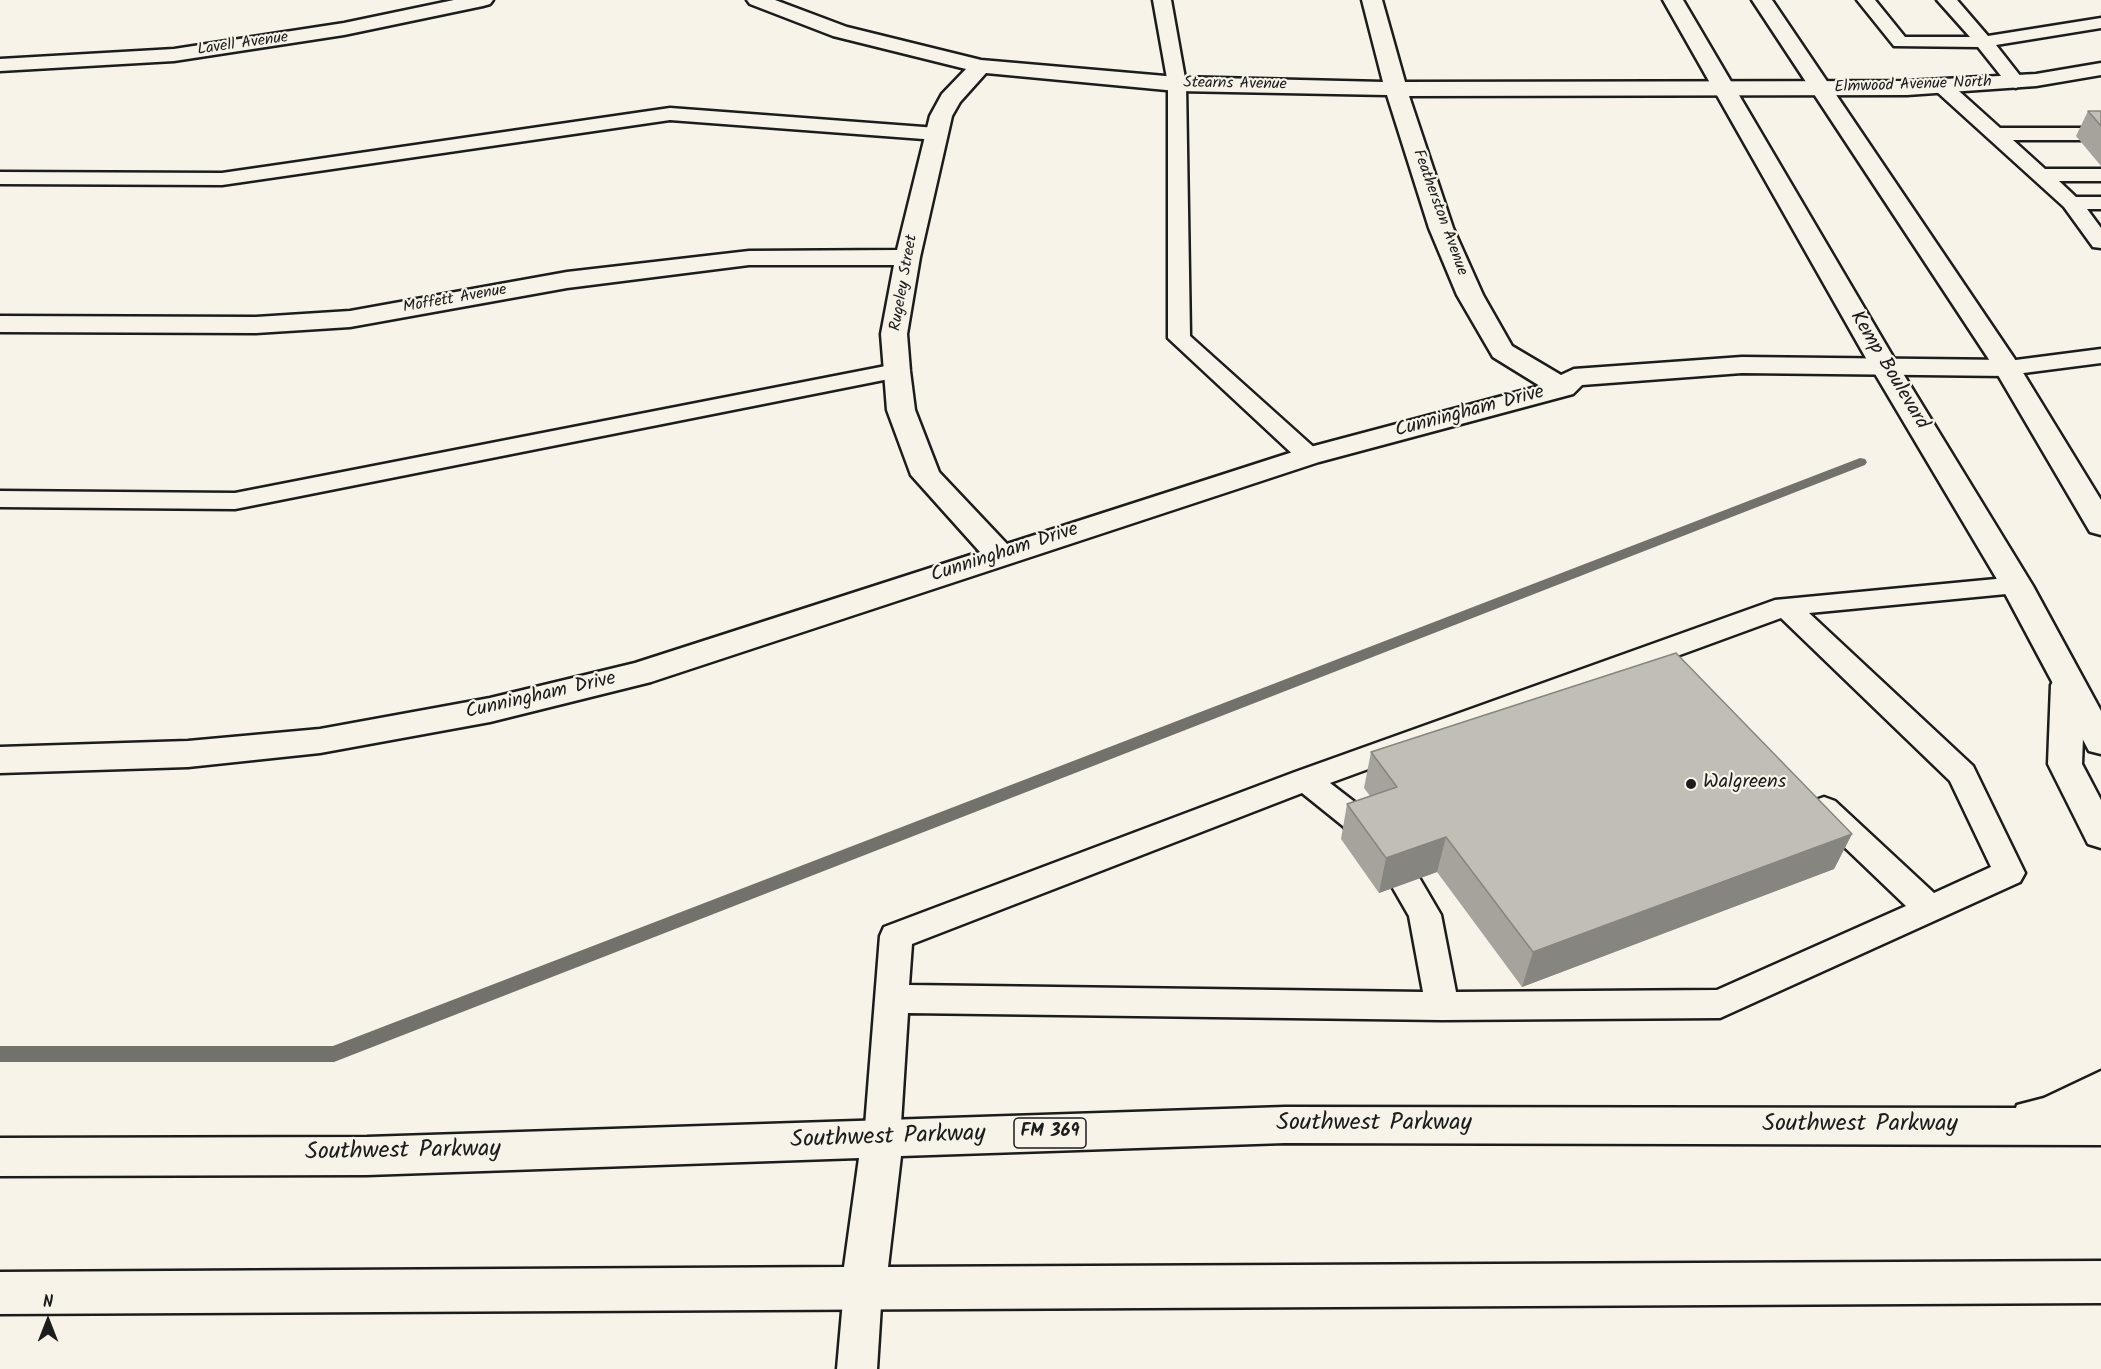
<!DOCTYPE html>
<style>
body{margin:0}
#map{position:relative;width:2101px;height:1369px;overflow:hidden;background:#f7f3e8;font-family:Kalam,sans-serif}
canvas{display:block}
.north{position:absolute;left:18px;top:1291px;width:60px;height:60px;-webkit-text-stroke:4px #f7f3e8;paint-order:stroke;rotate:0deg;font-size:16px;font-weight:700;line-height:24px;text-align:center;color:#1c1c1c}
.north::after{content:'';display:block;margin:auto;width:21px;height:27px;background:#1c1c1c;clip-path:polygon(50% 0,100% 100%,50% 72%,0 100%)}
</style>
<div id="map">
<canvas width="2101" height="1369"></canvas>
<div class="north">N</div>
</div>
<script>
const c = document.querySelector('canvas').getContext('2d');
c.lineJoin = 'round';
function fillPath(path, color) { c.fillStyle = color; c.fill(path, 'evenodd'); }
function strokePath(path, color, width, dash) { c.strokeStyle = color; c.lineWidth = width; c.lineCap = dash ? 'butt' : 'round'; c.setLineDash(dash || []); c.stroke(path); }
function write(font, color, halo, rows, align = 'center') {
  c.font = font + ' Kalam,sans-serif'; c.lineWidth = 4.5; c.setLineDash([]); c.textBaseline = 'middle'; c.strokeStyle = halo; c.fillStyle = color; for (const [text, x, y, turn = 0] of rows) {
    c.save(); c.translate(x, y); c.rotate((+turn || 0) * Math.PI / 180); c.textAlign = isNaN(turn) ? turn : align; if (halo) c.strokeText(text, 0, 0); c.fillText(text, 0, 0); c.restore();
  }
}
const stream = new Path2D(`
 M1860,458L1865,459L1867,462L1865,465L334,1062H0V1046H333Z`);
const lane = new Path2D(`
 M1153,0H1171L1186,84L1190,336L1318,451L1321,456L1318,461L1309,464L1300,461L1168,338V84Z
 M1857,0H1875L1905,37H1970L1937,0H1957L1988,36L2101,18V28L1996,45L2025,82L2016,88L2009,86L1978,47L1894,46Z
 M1943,81L1950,83L2000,128H2101V140H2013L2045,169H2101V181H2059L2076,197H2101V209H2087L2101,228V248L2093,247L2064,207L1936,91L1934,87L1936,83Z
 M670,108L937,128L947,134L937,140L670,120L222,185L0,184V172L222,173Z
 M2101,349V363L2008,375L2000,373L1996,368L2000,363L2008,361Z
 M896,364L904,366L908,371L904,376L235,509L0,507V491L235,493Z
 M2017,577L2027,580L2030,586L2027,592L1809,613L1973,766L2025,873L2020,882L1720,1018L1442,1020L908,1013L900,1139L895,1150L882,1155L869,1150L864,1139L880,936L884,927L1295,772L1775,600ZM1781,618L1950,781L1991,867L1934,893L1835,801L1824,797L1813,801L1809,809L1813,817L1906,906L1717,990L1456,992L1441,915L1417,874L1406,871L1395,874L1390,883L1409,916L1423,992L909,985L912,944L1302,793L1343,826L1353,839L1364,843L1375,839L1379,831L1365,810L1330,783Z
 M863,1271L877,1276L882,1289L877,1369H837L844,1289L849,1276Z`);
const street = new Path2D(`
 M454,0H493L490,4L483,6L344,35L174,61L0,71V59L174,49L344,23Z
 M747,0H775L847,27L981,60L1177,77L1383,82L1362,0H1382L1405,82L1907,81L2036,74L2101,63V75L2036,86L1907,95L1409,96L1453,228L1483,295L1512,346L1561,375L1574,369L1742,357L2008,360L2018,362L2022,368L2018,374L2008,376L1742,373L1582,385L1573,394L1319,462L651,682L490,722L320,753L188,767L0,773V747L188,741L320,729L490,698L635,663L980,552L911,475L887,410L881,334L894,265H749L567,288L350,327L256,333L0,332V316L256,317L350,311L567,272L749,251L897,250L930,116L942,94L966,69L833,36L750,4ZM986,73L1177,91L1387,95L1429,228L1457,295L1493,357L1540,386L1299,450L1007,544L939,472L915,410L910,371L907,334L920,257L952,116L960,102Z`);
const secondary = new Path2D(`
 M1663,0H1683L1899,367L2033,586L2101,711V754L2089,751L2001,586L1871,367Z
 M1752,0H1772L2014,358L2101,500V535L2090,532L1988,358Z`);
const primary = new Path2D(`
 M2068,673L2080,677L2085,685L2082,764L2101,800V848L2088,844L2048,764L2051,685L2056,677Z
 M2101,1071V1145L1285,1143L901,1156L888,1267L2101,1261V1303L0,1314V1272L844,1267L859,1158L367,1175L0,1176V1138L367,1137L1285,1107L2016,1108L2017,1105L2044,1098Z`);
const wall = new Path2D(`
 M2088,111H2101V166L2076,136Z
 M1371,752L1852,834L1834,869L1522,987L1437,872L1379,893L1341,839L1347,804L1370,796L1364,788Z`);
const shadedWall = new Path2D(`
 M1852,834L1834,869L1522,987L1533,952Z
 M1446,837L1437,872L1379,893L1386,858Z`);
const building = new Path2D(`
 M2088,111H2101V126Z
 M1676,653L1852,834L1533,952L1446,837L1386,858L1347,804L1397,787L1371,752Z`);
const markers = [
 [1691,784,6,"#1c1c1c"]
];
const farStreetnames = [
 ["Lavell Avenue",243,45,-8],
 ["Stearns Avenue",1235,85,1],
 ["Elmwood Avenue North",1913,86,-2],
 ["Featherston Avenue",1439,213,70],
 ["Rugeley Street",905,283,-80],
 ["Moffett Avenue",455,300,-10]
];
const shields = [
 [1050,1133,72]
];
const shieldNames = [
 ["FM 369",1050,1133]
];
const streetNames = [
 ["Kemp Boulevard",1888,371,59],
 ["Cunningham Drive",1470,413,-15],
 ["Cunningham Drive",1005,554,-18],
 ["Cunningham Drive",541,697,-13]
];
const poiNames = [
 ["Walgreens",1703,784]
];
const nearStreetnames = [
 ["Southwest Parkway",1374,1125],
 ["Southwest Parkway",1860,1126],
 ["Southwest Parkway",888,1139,-2],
 ["Southwest Parkway",403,1153,-1]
];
fillPath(stream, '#72716c');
strokePath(lane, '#1c1c1c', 5);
strokePath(street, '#1c1c1c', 5);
strokePath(secondary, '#1c1c1c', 5);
strokePath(primary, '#1c1c1c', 5);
fillPath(lane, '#f7f3e8');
fillPath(street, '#f7f3e8');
fillPath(secondary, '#f7f3e8');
fillPath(primary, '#f7f3e8');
fillPath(wall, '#a5a39c');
fillPath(shadedWall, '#86857f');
fillPath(building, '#c0beb5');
strokePath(building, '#86857f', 1.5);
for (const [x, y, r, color] of markers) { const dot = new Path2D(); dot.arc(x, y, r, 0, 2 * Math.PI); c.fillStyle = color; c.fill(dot); strokePath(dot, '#f7f3e8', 2); }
write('16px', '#1c1c1c', '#f7f3e8', farStreetnames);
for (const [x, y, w] of shields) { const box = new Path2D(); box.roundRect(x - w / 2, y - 15, w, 30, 4.5); c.fillStyle = '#f7f3e8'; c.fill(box); strokePath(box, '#1c1c1c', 1.5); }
write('bold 18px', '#1c1c1c', null, shieldNames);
write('20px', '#1c1c1c', '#f7f3e8', streetNames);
write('20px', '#1c1c1c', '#f7f3e8', poiNames, 'left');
write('24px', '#1c1c1c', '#f7f3e8', nearStreetnames);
</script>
